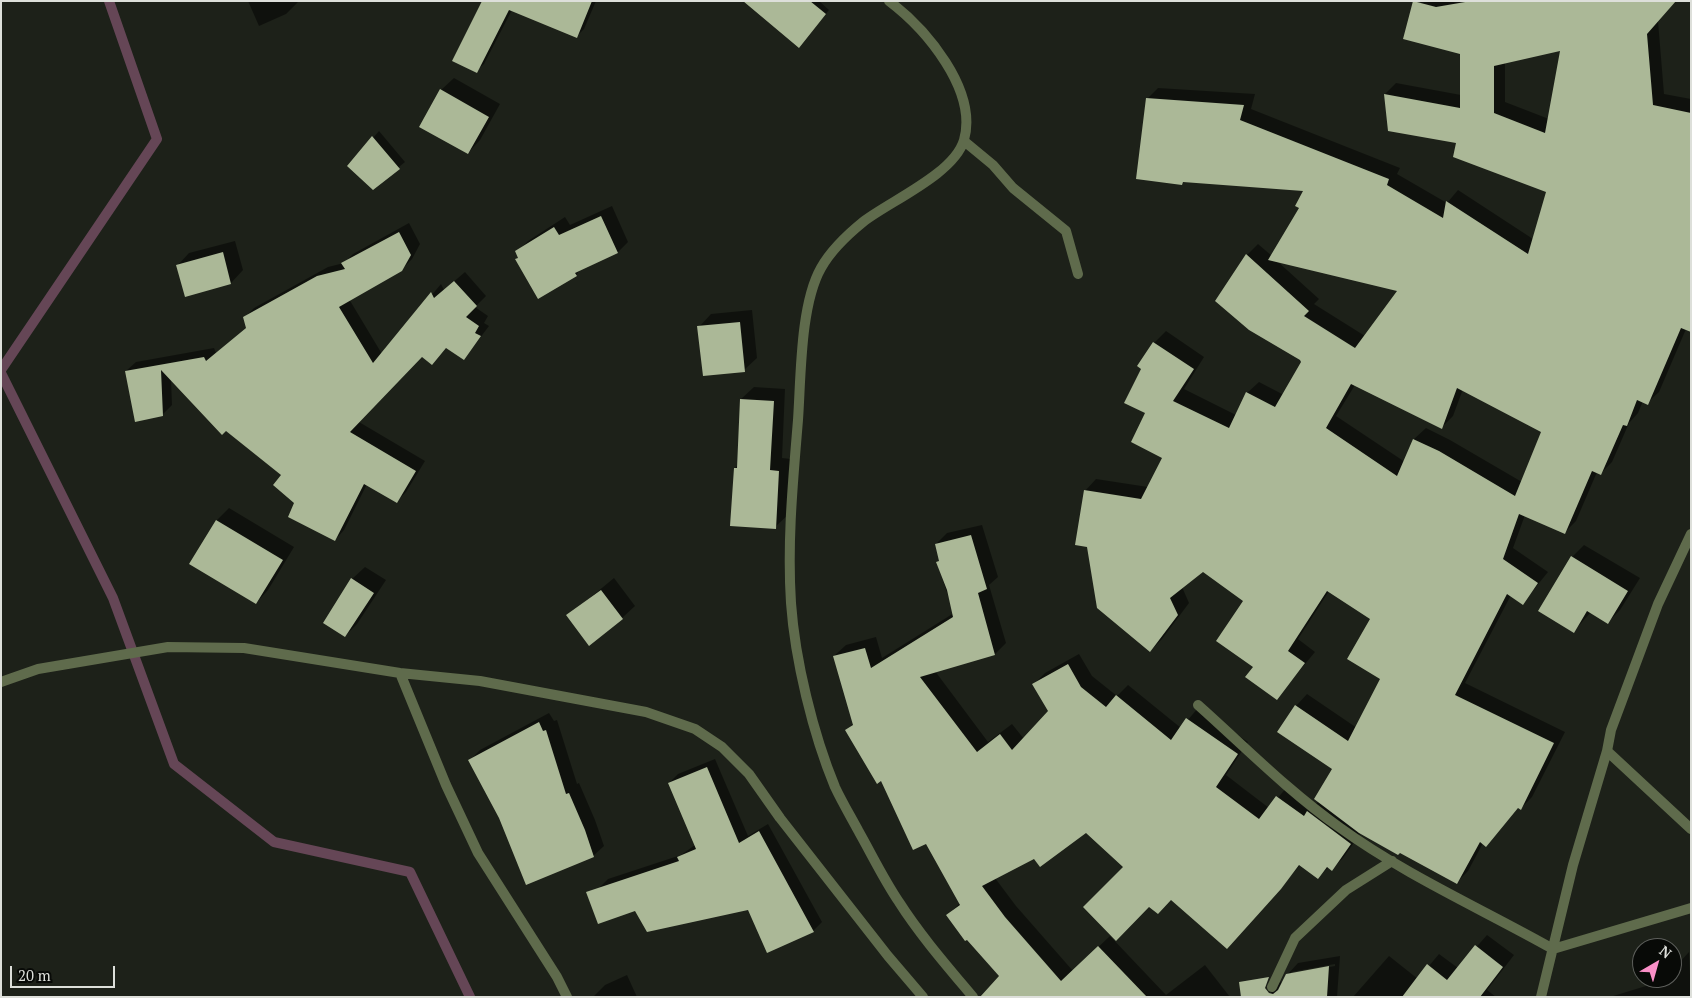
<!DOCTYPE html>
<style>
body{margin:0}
#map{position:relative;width:1692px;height:998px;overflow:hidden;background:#1d2119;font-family:"PT Serif",serif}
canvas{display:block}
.frame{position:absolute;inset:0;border:2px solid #dddfda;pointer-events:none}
.north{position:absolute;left:1632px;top:938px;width:50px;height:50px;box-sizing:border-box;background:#080a07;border:1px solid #5d5f5b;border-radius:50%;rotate:38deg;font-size:14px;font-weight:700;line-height:20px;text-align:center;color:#dddfda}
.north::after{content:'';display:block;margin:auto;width:18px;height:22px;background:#fa8fc7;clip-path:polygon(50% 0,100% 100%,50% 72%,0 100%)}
.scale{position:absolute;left:10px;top:966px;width:105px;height:22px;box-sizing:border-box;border:2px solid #dddfda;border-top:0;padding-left:6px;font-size:15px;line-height:18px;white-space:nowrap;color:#dddfda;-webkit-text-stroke:4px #080a07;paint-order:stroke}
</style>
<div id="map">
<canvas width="1692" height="998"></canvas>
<div class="frame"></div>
<div class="north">N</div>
<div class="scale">20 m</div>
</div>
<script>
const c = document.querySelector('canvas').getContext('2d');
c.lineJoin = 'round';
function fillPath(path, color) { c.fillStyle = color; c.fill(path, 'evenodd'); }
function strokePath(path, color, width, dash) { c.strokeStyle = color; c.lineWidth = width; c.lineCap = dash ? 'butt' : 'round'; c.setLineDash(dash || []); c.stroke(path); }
const shadow = new Path2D(`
 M248,1H298V2L286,14L259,26Z
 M483,1H596L584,29L576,37L513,8L484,64L476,71Z
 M745,1H819L829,10L799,46Z
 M1422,1H1465L1500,11L1658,21L1664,94L1691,99V331L1686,329L1659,392L1647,403L1643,401L1638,413L1629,423L1612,462L1601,473L1597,472L1576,521L1565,532L1525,515L1513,548L1548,572L1522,604L1511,595L1465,683L1565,732L1532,797L1521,808L1519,807L1486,845L1483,843L1468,871L1456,883L1363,830L1343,858L1332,869L1329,867L1318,877L1301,864L1238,936L1171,898L1125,867L1086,831L995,878L1016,906L1073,971L1110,936L1166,995L1205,965L1230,997H991L1001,976L947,916L960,903L927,842L847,730L854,723L834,656L846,645L876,637L882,658L954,613L937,563L940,560L936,544L947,533L982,525L998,577L989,585L1006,643L995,654L935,671L988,742L1012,724L1024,739L1049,711L1034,684L1045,673L1079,654L1092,676L1117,696L1128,685L1181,728L1198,708L1248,742L1226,775L1269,808L1288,786L1315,805L1319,801L1334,769L1296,706L1307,694L1357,728L1382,678L1372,619L1329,591L1298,639L1315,652L1276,699L1255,666L1245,600L1203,571L1182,587L1189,603L1162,639L1150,651L1085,491L1096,479L1148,487L1164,457L1147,413L1142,368L1139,366L1154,343L1166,331L1204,357L1184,389L1236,415L1247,393L1259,382L1284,395L1303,362L1217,301L1247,255L1258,244L1272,256L1301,207L1305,189L1185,180L1182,184L1147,99L1158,88L1255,94L1251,109L1400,168L1397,174L1447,203L1458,190L1533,239L1547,191L1457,142L1385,94L1396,83L1461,95V53L1411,12ZM1562,50L1549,119L1505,102V62ZM1277,261L1399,290L1365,336L1314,304L1319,299ZM1355,385L1442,427L1453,416L1463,389L1543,431L1522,482L1450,440L1426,428L1414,439L1405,462L1336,416Z
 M454,78L500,104L480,140L468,153L441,90Z
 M379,131L405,162L373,188L349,166Z
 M612,206L628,242L618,252L582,268L576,275L519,257L517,252L528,241L565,217L570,225Z
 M409,223L420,244L412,259L401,270L349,299L382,354L441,284L444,290L465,272L486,296L475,307L488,316L484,323L489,326L464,359L447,347L432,364L422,355L359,422L425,461L406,492L396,502L367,484L344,530L335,540L296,503L283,475L171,379L172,405L162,415L126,371L136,362L214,348L216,353L247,327L244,318L254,308L328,267L344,263L353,254Z
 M235,241L243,270L231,283L186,295L177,266L189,253Z
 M752,310L757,358L744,370L699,327L711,314Z
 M754,387L785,389L782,458L791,459L788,515L775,527L735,468L738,465L741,399Z
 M229,508L294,547L268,590L256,603L191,563L217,520Z
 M1584,545L1640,578L1620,610L1608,622L1591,612L1574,631L1572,557Z
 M365,567L386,580L357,624L345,636L352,579Z
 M614,578L635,606L622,618L568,616Z
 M549,713L554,721L557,720L577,784L579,783L595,820L604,846L593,856L500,818L470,760L480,750Z
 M715,759L748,836L768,824L822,922L813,931L749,909L635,910L599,888L608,879L681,855L695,845L669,783L678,774Z
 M1487,935L1514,955L1487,990L1496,997H1353L1389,956L1418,979L1439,954L1458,968Z
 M1689,952L1691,997H1610L1672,978L1678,964Z
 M1340,956L1337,997H1267L1280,982L1283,983L1287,975L1298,963ZM1335,964V966L1291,974V972Z
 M627,975L637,997H593L605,985Z`);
const stream = new Path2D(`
 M1,370L157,139L109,1
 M1,373L113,598L174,764L274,842L410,872L470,997`);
const building = new Path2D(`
 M482,1H592L577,38L509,10L477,73L452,61Z
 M743,1H810L826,14L799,48Z
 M1413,1L1436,7L1471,1H1676L1647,34L1653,105L1691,113V332L1681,328L1648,405L1637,400L1627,426L1623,425L1601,475L1592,471L1565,534L1519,514L1503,559L1538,583L1523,605L1507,594L1455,695L1554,743L1521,810L1518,808L1486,847L1480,842L1457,884L1400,853L1398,855L1359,833L1314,799L1332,769L1277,732L1295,705L1348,741L1380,679L1347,659L1370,619L1327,591L1288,651L1305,663L1277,700L1245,677L1253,667L1216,641L1243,601L1203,572L1170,598L1178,615L1150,652L1097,608L1087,547L1075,545L1084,490L1141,499L1162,458L1131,442L1145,413L1124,403L1141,369L1137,366L1153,342L1194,369L1173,401L1229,428L1246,392L1275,407L1301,362L1300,360L1249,330L1215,301L1246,254L1309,311L1304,316L1355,348L1397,291L1268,260L1299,208L1295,206L1303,191L1183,182L1182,185L1136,179L1146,98L1244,105L1240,120L1389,179L1387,185L1443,218L1446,201L1528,254L1546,192L1453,157L1456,143L1388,131L1384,94L1460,108V54L1403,39ZM1560,51L1545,133L1494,113V66ZM1351,384L1442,429L1457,388L1541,432L1515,496L1439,451L1413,439L1397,476L1326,428Z
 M440,89L489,117L468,154L419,127Z
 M372,136L400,169L373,190L347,166Z
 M601,216L618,253L575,273L577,276L538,299L515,259L518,258L515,251L554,227L559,235Z
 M399,232L411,255L402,271L339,307L373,363L431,292L434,298L454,281L477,306L466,317L479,326L475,333L481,336L464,360L446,348L432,365L422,357L350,432L416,471L397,503L364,484L335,541L288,517L294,503L273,485L281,475L226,431L222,435L161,370L163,416L135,422L125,371L204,357L206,361L246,328L243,317L317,276L345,269L341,263Z
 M223,252L231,284L185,297L176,265Z
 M740,322L745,372L703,376L697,326Z
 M740,399L774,401L770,470L779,471L776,529L730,526L734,468H737Z
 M216,520L283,560L256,604L189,564Z
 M971,535L987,589L978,593L995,655L920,677L977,752L1000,734L1012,750L1048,711L1032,684L1068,664L1081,687L1106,707L1116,695L1171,740L1186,718L1238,754L1216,787L1259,819L1276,796L1304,816L1307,811L1351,844L1332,871L1327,867L1318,879L1299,865L1281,889L1227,949L1171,900L1158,914L1149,907L1116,941L1083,907L1123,867L1086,833L1040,867L1034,859L982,886L1005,917L1061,981L1098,946L1147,997H980L999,976L967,940L965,941L946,915L960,905L926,844L913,850L881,781L877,784L845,730L853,725L833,656L865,648L871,668L953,617L947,590L936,562L939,561L935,544Z
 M1571,556L1628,591L1608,624L1587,611L1574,633L1538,611Z
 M351,578L374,593L345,637L323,623Z
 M601,590L623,619L589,646L566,615Z
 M539,722L543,731L546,730L566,794L569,793L585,830L594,857L526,885L499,818L468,760Z
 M707,767L739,843L759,831L814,932L767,953L748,910L647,932L635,911L598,924L586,892L679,861L677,857L696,849L668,783Z
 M1475,945L1503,967L1480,997H1402L1427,964L1447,980Z
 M1329,966L1327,997H1241L1239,982L1269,977L1265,988L1269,993L1273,994L1278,990L1286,974Z`);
const street = new Path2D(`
 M889,1C926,29 978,90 964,140C954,174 890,201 863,222C847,235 831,250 821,268C800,305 801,378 798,420C793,481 787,542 791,603C795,660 813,734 835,787C842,802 851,817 859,832C872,855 884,880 899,902C920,935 947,966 973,997
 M964,141L993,165L1013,188L1066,231L1078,274
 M400,673L446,785L478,853L557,977L567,997
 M1,682L38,669L168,647L244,648L400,673L480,681L646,712L695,729L722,747L749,774L780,818L888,956L923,997
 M1198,705C1244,746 1288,791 1339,827C1405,875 1482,909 1553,949L1691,908
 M1607,751L1691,829
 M1272,987L1295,938L1346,890L1392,861
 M1541,997L1573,865L1607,751L1611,730L1658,604L1691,534`);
fillPath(shadow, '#0007');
strokePath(stream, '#654656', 10);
fillPath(building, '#abb897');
strokePath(street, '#5f6b4c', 10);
</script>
